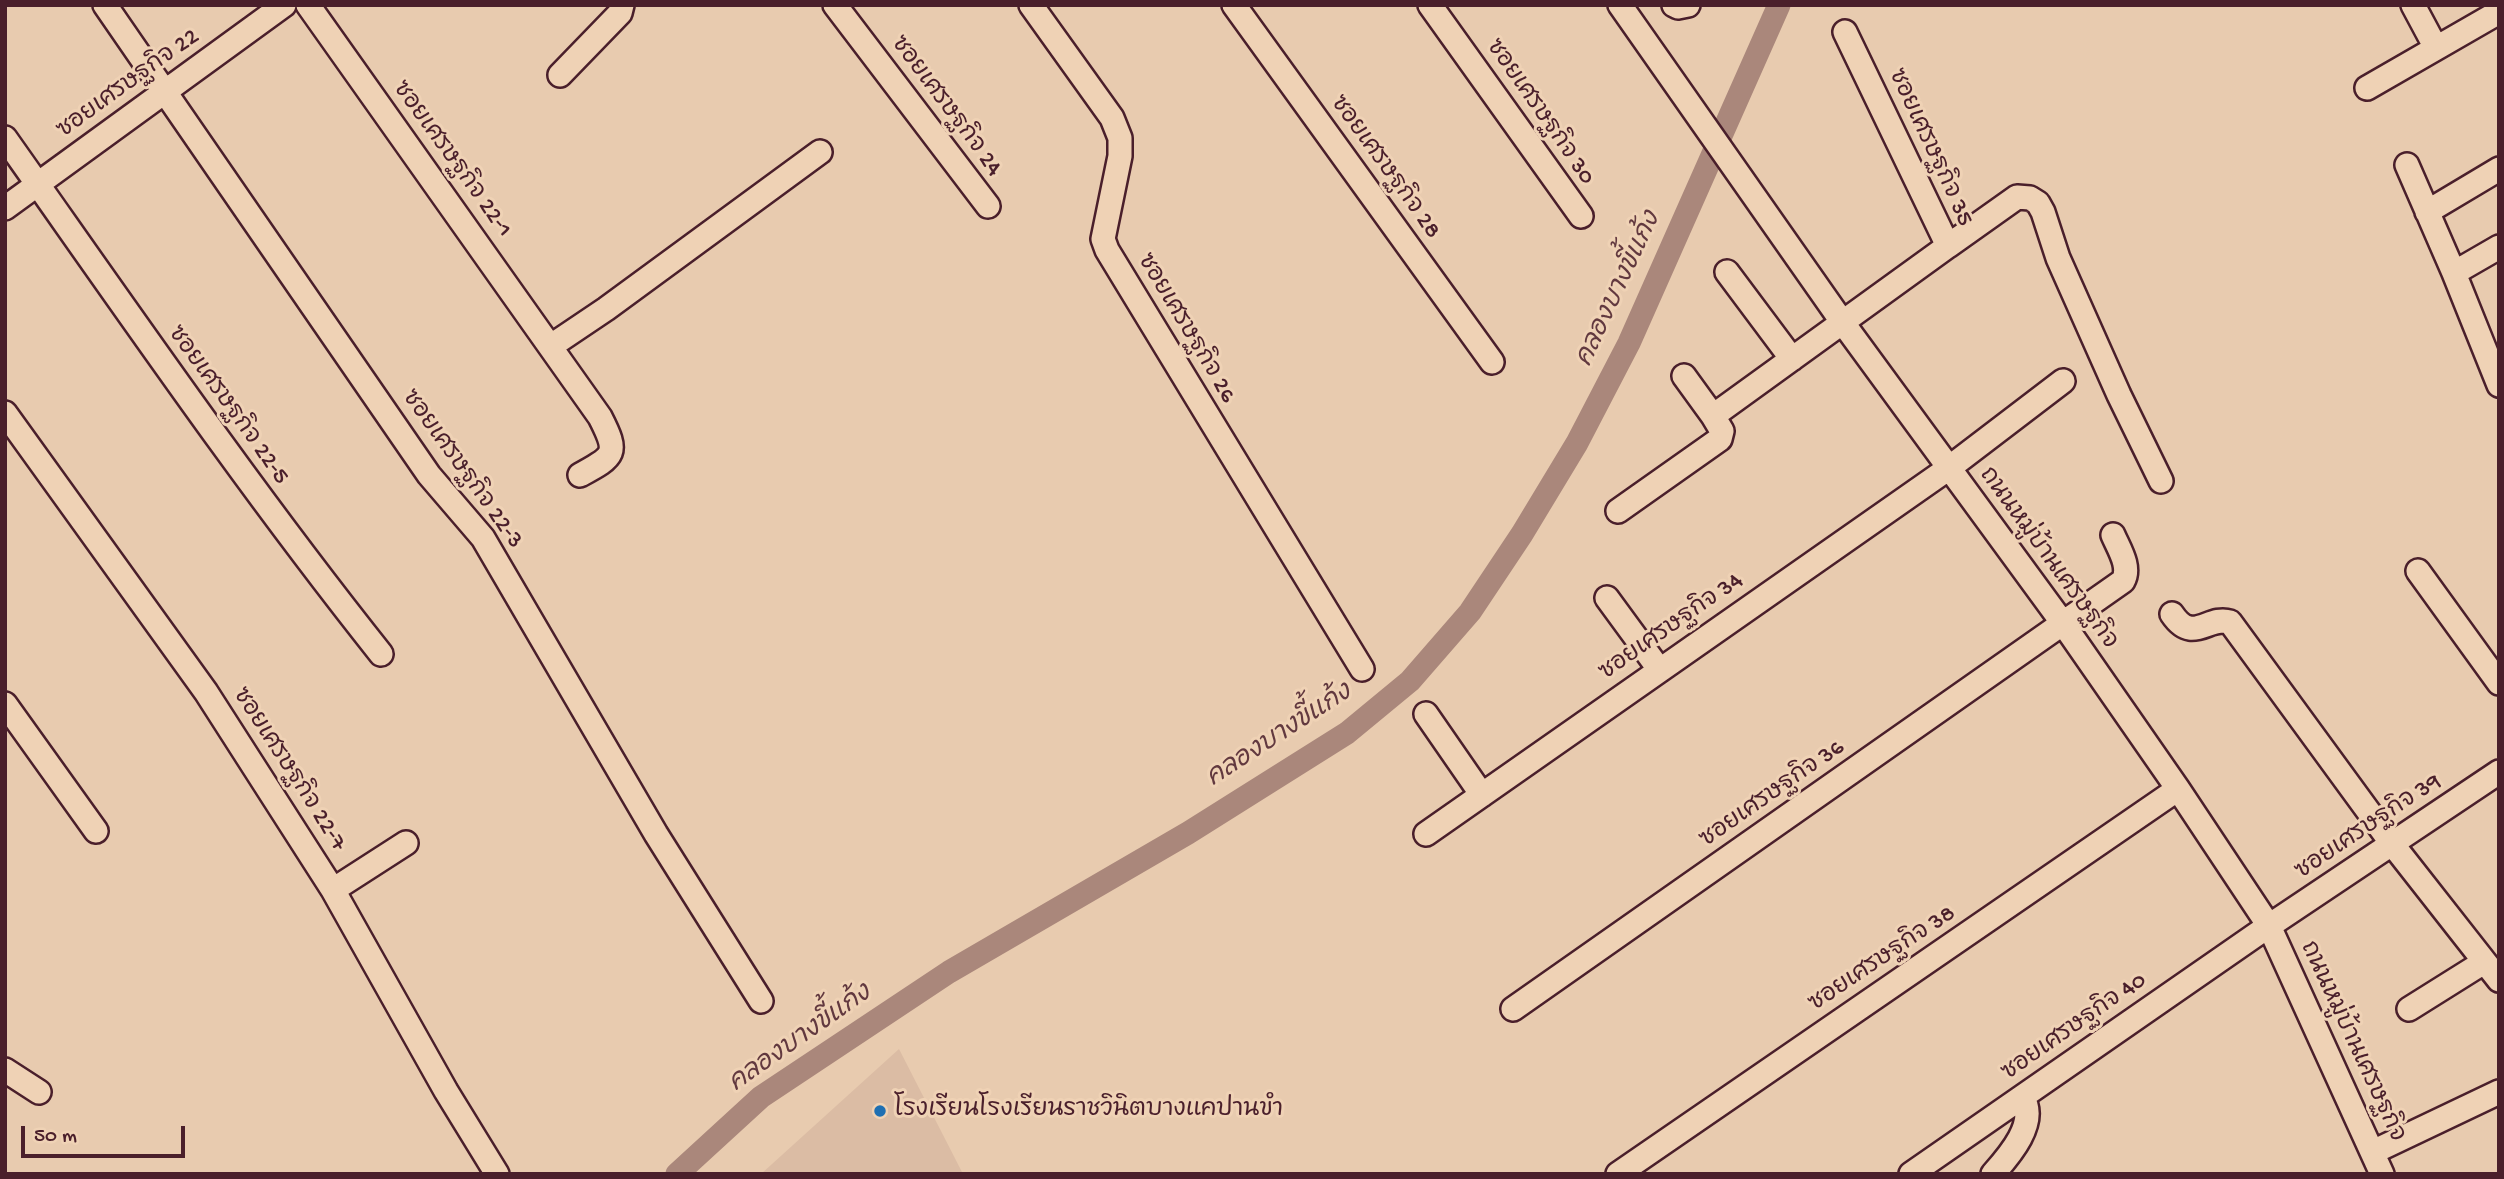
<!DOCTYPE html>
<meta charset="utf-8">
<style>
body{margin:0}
#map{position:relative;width:2504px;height:1179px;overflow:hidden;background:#e8cbaf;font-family:"Gochi Hand",sans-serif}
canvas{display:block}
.frame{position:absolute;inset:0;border:7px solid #4a1f2b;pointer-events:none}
.scale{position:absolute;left:21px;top:1126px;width:164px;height:32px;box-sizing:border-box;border:4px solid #4a1f2b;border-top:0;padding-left:9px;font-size:21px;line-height:24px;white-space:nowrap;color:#4a1f2b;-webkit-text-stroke:5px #efd2b5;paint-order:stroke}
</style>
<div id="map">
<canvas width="2504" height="1179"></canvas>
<div class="frame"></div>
<div class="scale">50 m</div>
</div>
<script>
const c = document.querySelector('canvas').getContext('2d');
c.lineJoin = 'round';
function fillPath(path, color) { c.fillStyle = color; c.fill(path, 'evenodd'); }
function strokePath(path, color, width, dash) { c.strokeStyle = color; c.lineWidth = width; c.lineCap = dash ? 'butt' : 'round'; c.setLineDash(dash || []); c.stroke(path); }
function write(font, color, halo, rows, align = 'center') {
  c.font = font + ' "Gochi Hand","Playpen Sans Thai",sans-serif'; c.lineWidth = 6; c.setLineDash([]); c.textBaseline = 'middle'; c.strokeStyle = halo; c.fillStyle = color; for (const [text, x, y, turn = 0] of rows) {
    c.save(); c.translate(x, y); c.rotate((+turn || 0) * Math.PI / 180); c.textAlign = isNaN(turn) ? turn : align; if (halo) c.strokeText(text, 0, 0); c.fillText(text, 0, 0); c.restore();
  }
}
const built = new Path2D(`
 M899,1049L963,1174H761Z`);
const canal = new Path2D(`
 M677,1174L761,1097L949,972L1188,833L1347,733L1410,681L1470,612L1522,534L1577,443L1629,343L1779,5`);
const minor = new Path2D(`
 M105,5L429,475L483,538L656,834L761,1001
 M308,5L600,417C619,454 615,456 580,475
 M835,5L988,206
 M1031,5L1112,118L1120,138V156L1103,239L1107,250L1362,669
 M1234,5L1492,362
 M1430,5L1581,216
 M1620,5L1843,323L2062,622L2178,789L2269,926L2382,1174
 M1674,5L1678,7L1688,5
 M2413,5L2436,48
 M560,75L620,13L622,5
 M2367,88L2499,12
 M5,138C128,312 248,487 381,654
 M2407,165L2454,273L2499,385
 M5,208L284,5
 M2427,212L2499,169
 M1948,246L2017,197L2030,198L2038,203L2043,212L2058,258L2119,395L2161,481
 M1727,272L1792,359
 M2454,273L2499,247
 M551,346L606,309L820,152
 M1684,376L1713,416
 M5,413L206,692L333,890L446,1091L497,1174
 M1618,511L1720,439L1722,431L1713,416L1948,246L1845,32
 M2418,571L2499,683
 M1607,598L1659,669
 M2172,614C2193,645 2208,615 2230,622L2393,845L2499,980
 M5,704L96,831
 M1426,714L1482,795
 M1426,834L1949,468L2063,381
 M333,890L406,843
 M1513,1009L2123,581C2131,567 2119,549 2113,535
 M2409,1009L2484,962
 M5,1070L39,1092
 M2373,1152L2499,1092
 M1618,1174L2178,789
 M1911,1174L2257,934L2499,772
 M1993,1174C2009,1156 2039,1122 2022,1097`);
const markers = [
 [880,1111,7,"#1f6fb2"]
];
const streetNames = [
 ["ซอยเศรษฐกิจ 22",129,85,-36],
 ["ซอยเศรษฐกิจ 24",945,107,53],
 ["ซอยเศรษฐกิจ 30",1539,113,55],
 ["ซอยเศรษฐกิจ 35",1929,148,65],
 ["ซอยเศรษฐกิจ 22-1",451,160,54],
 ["ซอยเศรษฐกิจ 28",1384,168,54],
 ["ซอยเศรษฐกิจ 26",1185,329,59],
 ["ซอยเศรษฐกิจ 22-5",227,406,54],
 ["ซอยเศรษฐกิจ 22-3",461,470,54],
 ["ถนนหมู่บ้านเศรษฐกิจ",2047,559,54],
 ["ซอยเศรษฐกิจ 34",1672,628,-35],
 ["ซอยเศรษฐกิจ 22-7",288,770,57],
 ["ซอยเศรษฐกิจ 36",1773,795,-35],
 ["ซอยเศรษฐกิจ 39",2369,828,-34],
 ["ซอยเศรษฐกิจ 38",1883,960,-34],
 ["ซอยเศรษฐกิจ 40",2075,1028,-35],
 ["ถนนหมู่บ้านเศรษฐกิจ",2351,1042,65]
];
const poiNames = [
 ["โรงเรียนโรงเรียนราชวินิตบางแคปานขำ",894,1111]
];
const waterNames = [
 ["คลองบางขี้แก้ง",1620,290,-65],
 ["คลองบางขี้แก้ง",1280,737,-33],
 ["คลองบางขี้แก้ง",801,1040,-35]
];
fillPath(built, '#dbbca4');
strokePath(canal, '#aa877b', 23);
strokePath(minor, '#4a1f2b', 28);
strokePath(minor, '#efd2b5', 23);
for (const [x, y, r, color] of markers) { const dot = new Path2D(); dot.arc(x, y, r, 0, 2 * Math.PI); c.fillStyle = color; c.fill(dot); strokePath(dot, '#efd2b5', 2.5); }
write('24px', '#4a1f2b', '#efd2b5', streetNames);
write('24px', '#4a1f2b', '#efd2b5', poiNames, 'left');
write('italic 26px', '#62393f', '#efd2b5', waterNames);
</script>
